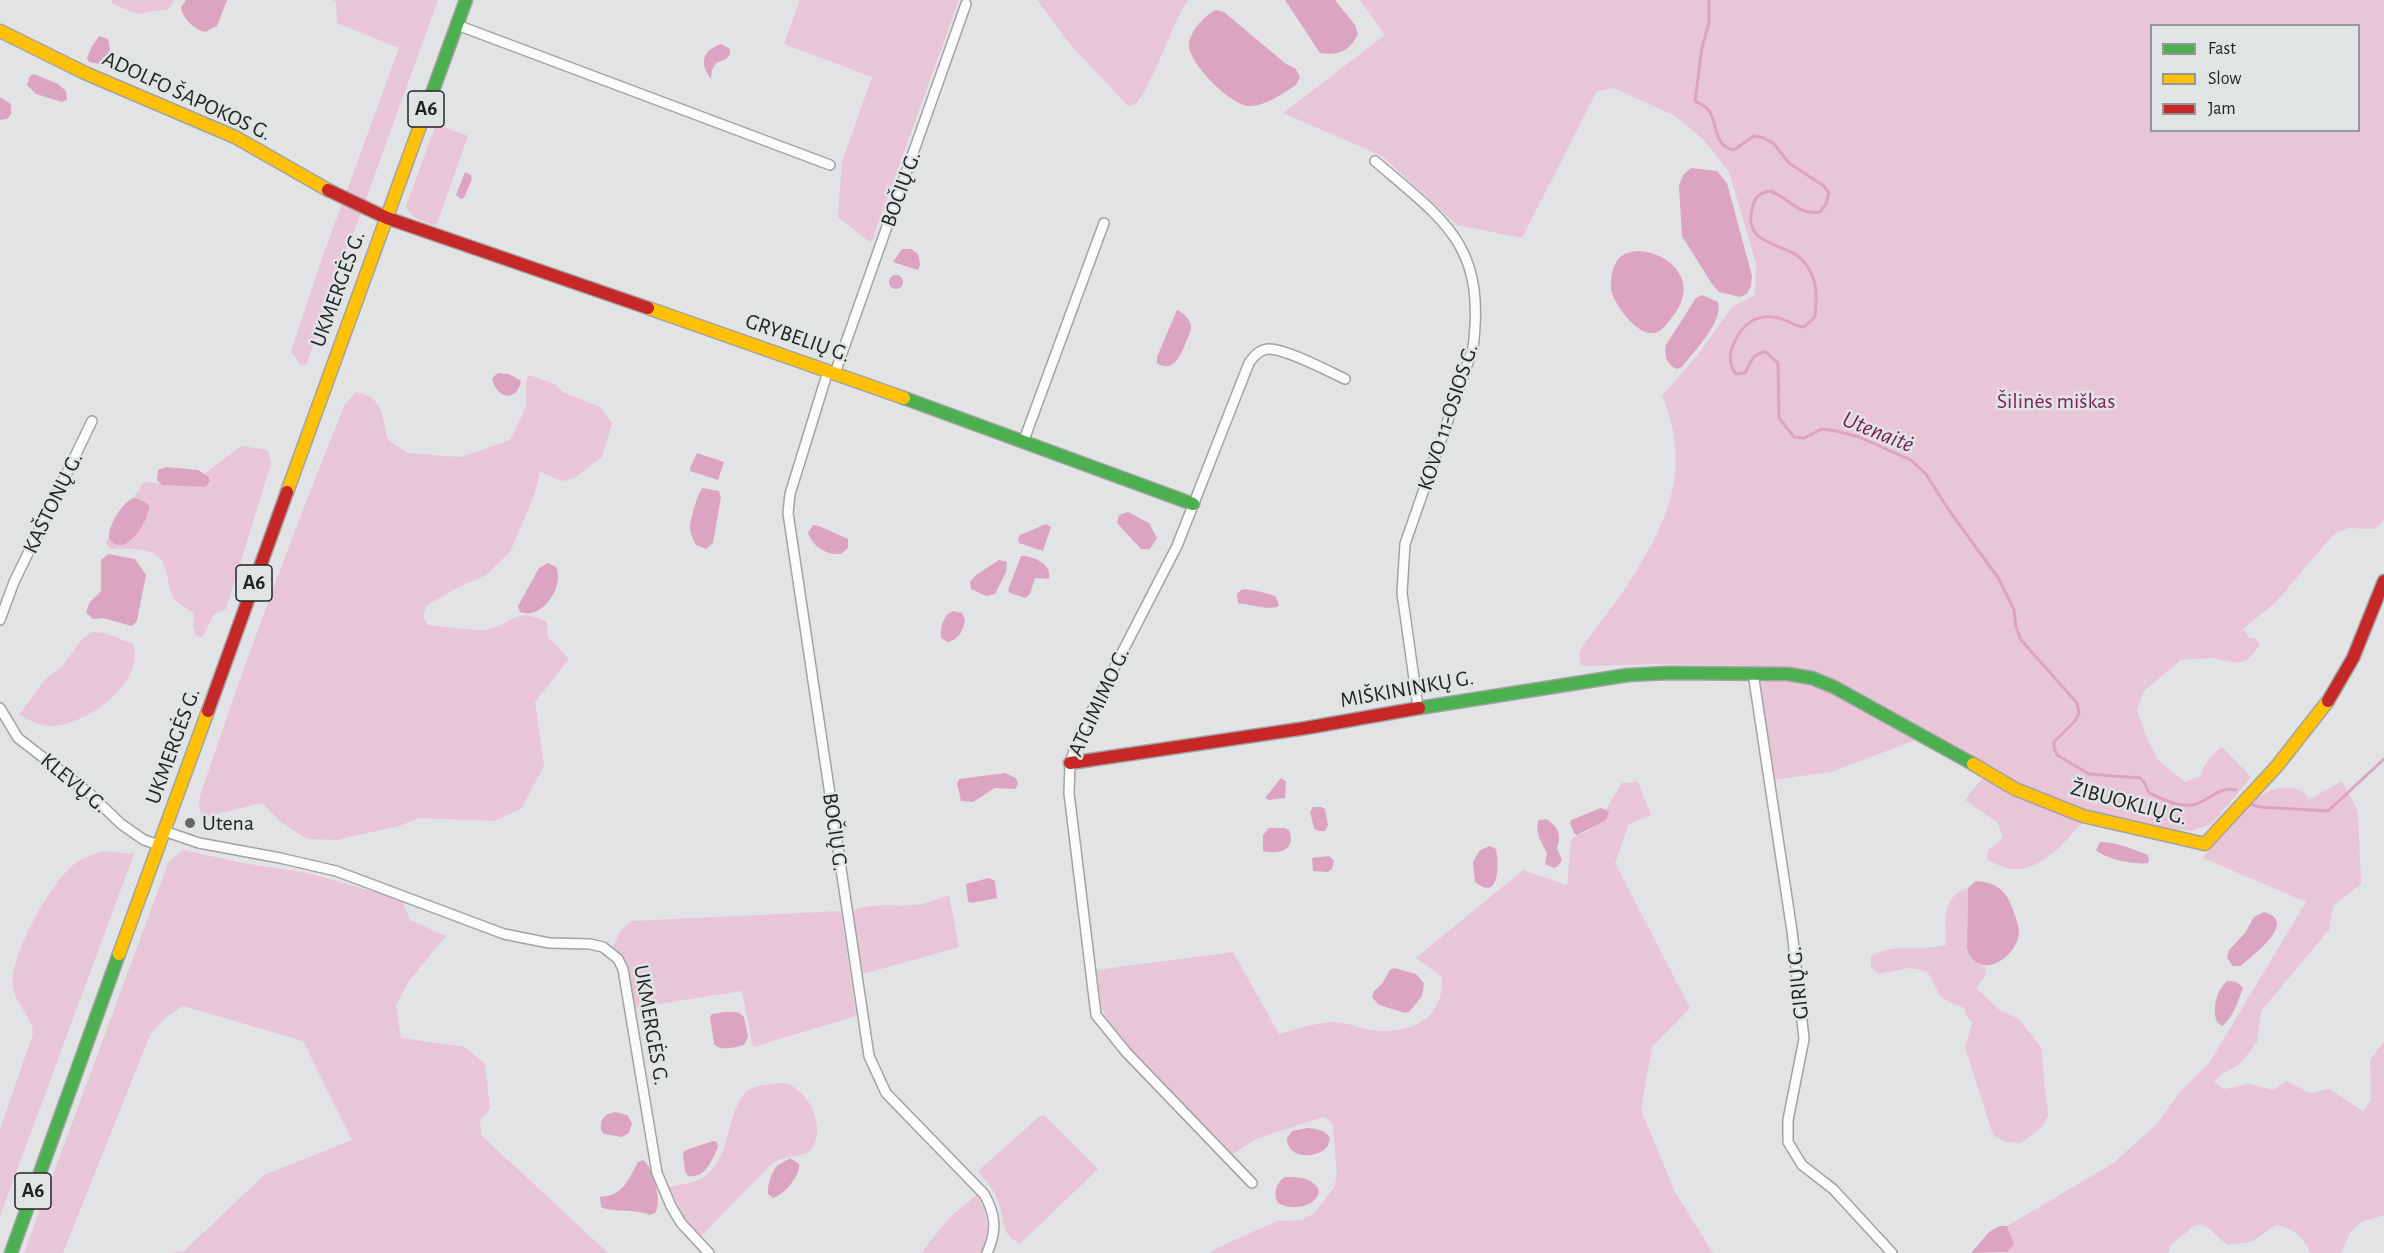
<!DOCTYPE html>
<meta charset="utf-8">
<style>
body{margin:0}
#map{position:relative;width:2384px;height:1253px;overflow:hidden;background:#e2e3e4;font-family:"Alegreya Sans",sans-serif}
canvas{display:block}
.legend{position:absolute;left:2150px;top:24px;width:210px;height:108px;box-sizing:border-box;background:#e1e4e5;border:2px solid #959798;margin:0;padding:8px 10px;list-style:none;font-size:18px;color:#222324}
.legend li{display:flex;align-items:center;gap:12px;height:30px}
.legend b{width:30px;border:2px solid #959798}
</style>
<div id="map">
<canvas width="2384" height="1253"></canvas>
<ul class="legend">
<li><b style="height:8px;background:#4caf50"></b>Fast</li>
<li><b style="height:8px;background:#ffc107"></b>Slow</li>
<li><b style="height:8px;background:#c62828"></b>Jam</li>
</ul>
</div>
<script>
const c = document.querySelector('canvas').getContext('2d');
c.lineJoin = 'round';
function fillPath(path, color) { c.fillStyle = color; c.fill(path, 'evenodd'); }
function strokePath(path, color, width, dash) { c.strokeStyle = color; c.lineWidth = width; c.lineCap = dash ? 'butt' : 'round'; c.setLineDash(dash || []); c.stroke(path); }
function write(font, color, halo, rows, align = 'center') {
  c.font = font + ' "Alegreya Sans",sans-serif'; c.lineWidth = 5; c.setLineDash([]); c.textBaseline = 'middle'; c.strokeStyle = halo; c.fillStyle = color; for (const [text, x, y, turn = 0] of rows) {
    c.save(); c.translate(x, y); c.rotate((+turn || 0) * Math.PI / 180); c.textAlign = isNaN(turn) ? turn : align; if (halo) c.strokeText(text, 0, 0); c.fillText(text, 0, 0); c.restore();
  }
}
const green = new Path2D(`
 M112,0H174L169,9L137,14L111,3Z
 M333,0H438L306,365L300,364L291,351L321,261L399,48L337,23L336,2Z
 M800,0H959L871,243L838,217L842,162L872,77L784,44Z
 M1037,0H1188C1167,33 1159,72 1136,104L1128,106L1068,42Z
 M1360,0H2384V518L2382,523L2373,529L2348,528L2334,534L2276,602L2243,629L2250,638H2255L2260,645L2248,660L2237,663L2212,658L2181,660L2144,691L2137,710L2145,733L2158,760L2185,782L2201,776C2204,762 2211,755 2222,747L2251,777L2212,824L2191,831L2083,821C2066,841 2043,870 2014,869C2006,869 1995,863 1987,860L1988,850L2003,838L1997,822L1965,800L1990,768L1929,735L1831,772L1772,780L1756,666L1658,664L1581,666L1579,653C1592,630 1610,611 1625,589C1666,526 1694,470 1662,396L1700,352L1732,307L1755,295L1756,263L1729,172L1705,141L1675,116L1614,88L1597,91L1522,238L1457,225L1382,156L1283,113L1385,35ZM2152,26H2358V130H2152Z
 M436,124L468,136L436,226C424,221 410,219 406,206Z
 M529,375L555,384L563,392L600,407L612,423L602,457L574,478L562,481L540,472L534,496L510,552L486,575L457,588L426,606L423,617L428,625C442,626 479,632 490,629C516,622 514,607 547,622L548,637L569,659L535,702L544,766L521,809L494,821L419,818L399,826L336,840L307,839L281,822L262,803L208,816L201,812L199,804L201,793C245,661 293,532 345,404L356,392C385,398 381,416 388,440L407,453L461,457L510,440L526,407V380Z
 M241,446L268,450L271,464L226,609L214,614L202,638L195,635L193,626L194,613C188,609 180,605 175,600C163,583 173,558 147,551C136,548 122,549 110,549L105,541L109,539L118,546L132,540L149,514L150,508L140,500L133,498L144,482L205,487L209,477L205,473Z
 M93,632L105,633L133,644C146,683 86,726 50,726C38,725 29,720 19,715L45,679L62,667L83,638Z
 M2342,781L2358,811L2361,884L2333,906L2329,930L2261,1011L2257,1042L2240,1064L2222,1074L2214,1082L2224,1089L2249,1084L2273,1090L2287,1081L2310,1093L2329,1089L2363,1111L2371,1100L2370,1060L2384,1041V1215L2361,1222L2351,1231L2341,1253H2311C2302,1237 2295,1229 2276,1225L2251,1242L2227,1245L2207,1227L2200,1224L2194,1226L2171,1245L2168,1253H2006L2009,1230L2007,1226L2112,1164L2156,1125L2180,1092L2209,1063L2306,902L2203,858C2224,833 2260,775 2299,790C2302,791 2307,796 2310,799Z
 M1638,782L1651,815L1629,824L1615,863L1690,1008L1652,1047L1641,1110L1675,1192L1713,1253H1209L1217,1248L1277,1221L1302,1220L1313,1214L1334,1188L1337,1175L1333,1126L1329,1120L1323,1117L1256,1139L1233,1154L1119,1039L1099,1004L1097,970L1233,952L1279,1034C1295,1030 1318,1022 1334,1022C1349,1022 1364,1031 1379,1031C1416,1032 1444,1016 1442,977L1416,958L1523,870L1567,885L1571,840L1577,835L1588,831L1609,811L1606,809L1622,783Z
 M183,850L243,863L308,873L402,900L410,920L446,936L409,981L396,1005L401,1038L465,1047L485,1064L490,1109L480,1120L481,1135L608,1253H170L184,1251L264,1175L352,1140L303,1041L183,1006L165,1018L150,1035L63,1253H24L169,861Z
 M103,851L134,854L0,1216V1129L33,1034C33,1016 16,1006 13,988C8,958 48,889 70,868C79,859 91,855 103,851Z
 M1968,888L1967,949C1971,960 1975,963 1986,967L1985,976L1976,988L1998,1009L2019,1019L2041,1047L2048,1116L2042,1127L2021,1143L2005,1142L1993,1135L1965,1047L1972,1023L1965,1013V1009L1958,1005L1956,1006L1940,996L1927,971L1908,968L1878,974L1871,967V956C1898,942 1918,952 1946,945C1946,920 1940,898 1968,888Z
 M949,895L959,947L863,974L852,912C869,901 901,908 922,904C931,902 940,898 949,895Z
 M841,911L856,1016L753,1047L742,991L633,1008C629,986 630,963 613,947L620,931L632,921Z
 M784,1083C808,1088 828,1128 811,1150C804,1157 787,1155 777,1161C768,1166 761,1176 753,1183C736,1201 718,1218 701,1236L686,1220L668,1187C680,1184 694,1184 704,1177C736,1156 724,1096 756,1087C764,1084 775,1084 784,1083Z
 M1040,1116H1045L1098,1169L1020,1244C997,1231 1006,1220 997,1199C993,1188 985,1180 978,1171Z
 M977,1195C988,1215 991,1231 981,1253H921L950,1217Z`);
const water = new Path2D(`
 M186,0H227L217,26L205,32C194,29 182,18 181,7Z
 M1285,0H1335L1355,25L1358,34C1350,51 1338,56 1320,53Z
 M1216,10L1224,12L1286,64L1295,68L1300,77L1296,85C1283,93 1266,106 1250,106C1232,107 1187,62 1189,44C1190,31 1205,15 1216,10Z
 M99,36L108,39L110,49L105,60L100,64L89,62L87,58L92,46Z
 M721,44L730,49V54L726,59L716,63L712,70L711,79C699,63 702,51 721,44Z
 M34,74L58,84L66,91L67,100L62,102L36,94L27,85L30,76Z
 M0,97L11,104V114L7,119L0,120Z
 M1691,168L1717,171L1727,183L1752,276L1751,286L1747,294L1740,297L1719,292L1712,284L1682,236L1679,186L1683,175Z
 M465,172L471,175L472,179L464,198L461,199L456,195Z
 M902,249H911L918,254L920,264L918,270L893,262Z
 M1636,251C1669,251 1698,280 1676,312C1671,318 1664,329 1658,332C1640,340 1617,308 1612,293C1609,283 1612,261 1623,255C1626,253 1632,252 1636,251Z
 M889 282a7 7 0 1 1 14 0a7 7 0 1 1-14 0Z
 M1702,295L1718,302C1724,321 1694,351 1682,367L1677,369C1666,364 1664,356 1666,345L1696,298Z
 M1177,310C1183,312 1192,321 1191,328C1191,332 1188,337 1186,342C1181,354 1174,374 1157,363V357Z
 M498,373L509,374L521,381C517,403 496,399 492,378Z
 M697,453L724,462L718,480L690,471V468Z
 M166,467L198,470L209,477L210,481L205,487L162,485L157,480L158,470Z
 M703,488L719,491L721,497L713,543L706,549L696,545C693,540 690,532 690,526C691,518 698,491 703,488Z
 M133,498C138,499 146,501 149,506C152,513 127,562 109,539C107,527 122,503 133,498Z
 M1128,512L1149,523L1157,538L1150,549H1141L1117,523L1119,515Z
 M1046,524L1051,527L1043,551L1019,543L1018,539L1020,535Z
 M813,525L819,526L848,539V548L841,554C826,555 813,547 808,533Z
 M108,554L135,559L146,575L137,621L132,626L103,618L93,619L86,612L90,602L101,591V560Z
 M1021,556C1034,556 1052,564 1049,579L1035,578L1030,594L1025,598L1010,593L1008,590Z
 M999,560L1007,562L1006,572L995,594L986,596L971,589L970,582L976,575Z
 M548,563L556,567C565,586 542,621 520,612L518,606L539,568Z
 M1246,589C1255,591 1270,593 1276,597L1279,605L1277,607L1267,608L1238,603L1237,594L1241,590Z
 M953,611L962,613L965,620C963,631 959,639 948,642L941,638C940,627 943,615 953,611Z
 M1005,773L1016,778L1018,784L1015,789L995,788L973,802L961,801L957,783L959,779Z
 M1281,778L1286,781L1285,798L1269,800L1265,798Z
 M1313,807H1322L1325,809L1328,825L1325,831H1318L1314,828L1310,812Z
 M1601,808L1609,811L1606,820L1577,835L1574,833L1570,823L1571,820Z
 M1546,819C1558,826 1562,835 1557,848L1562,860L1558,866L1554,868L1545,864L1547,853C1542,844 1534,831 1539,820Z
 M1269,828H1284L1289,830C1297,850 1279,855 1263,851V835Z
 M2100,842C2116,842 2133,849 2148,855L2149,861L2148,863C2134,865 2106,859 2096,850Z
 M1490,846L1496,849C1499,865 1500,902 1475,882L1473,862L1480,850Z
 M1329,856L1334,861L1332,869L1328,872L1313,871L1312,858Z
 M989,878L995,881L997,898L971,903L968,901L966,884Z
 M1976,881C1996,882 2007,891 2013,910C2015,916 2019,925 2019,932C2018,957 1979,983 1967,949L1968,888Z
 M2264,912C2300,922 2251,956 2241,966H2233L2227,958L2229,950L2245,933L2254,917Z
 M1394,968L1416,974L1424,983L1422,996L1410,1011L1405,1013L1379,1005L1372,997L1374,991L1382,984L1390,970Z
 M2227,981L2237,982L2243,988C2238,1001 2233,1018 2222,1026L2217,1022C2212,1009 2216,991 2227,981Z
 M725,1012H738L744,1017L748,1037L744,1045C734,1047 721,1052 714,1044L710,1017L712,1014Z
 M615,1112L627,1115L632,1123L629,1133L622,1137L604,1134L601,1130C600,1119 604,1114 615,1112Z
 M1308,1128C1317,1129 1325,1130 1330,1138L1328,1146C1316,1160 1287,1159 1287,1138L1292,1131Z
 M713,1141L717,1142L718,1147C712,1160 705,1179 688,1176L685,1171L683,1153L686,1150Z
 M790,1158L799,1164C801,1175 784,1195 773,1198L768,1194C767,1187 771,1172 777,1166C780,1163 787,1161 790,1158Z
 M643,1160C653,1166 663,1204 655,1213L650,1215C634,1208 612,1213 601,1207L600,1197C604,1196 609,1196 614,1194C626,1188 632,1173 638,1162Z
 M1285,1177C1298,1177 1312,1177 1319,1190C1317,1208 1291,1211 1278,1203C1273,1194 1276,1182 1285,1177Z
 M2000,1226H2007L2014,1244L2007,1252L1971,1253L1989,1232Z`);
const stream = new Path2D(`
 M1709,0V22L1702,48L1695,101C1700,104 1708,107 1710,112C1718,127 1714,146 1734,150L1754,136L1764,138L1774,144L1789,163L1824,186L1829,193L1826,204L1820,212C1798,216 1788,197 1770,191C1759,193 1754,198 1752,209C1743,249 1787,240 1805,263C1818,279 1817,297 1815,317L1804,327C1795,327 1790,321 1782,319C1757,311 1741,324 1732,348C1729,357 1730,366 1736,374L1745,373C1751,361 1753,353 1766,352L1778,363L1779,418L1794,437L1804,438L1822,429L1836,431L1859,437L1911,460L1926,474L1948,509L1999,579L2014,610L2016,627L2021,640L2077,703L2079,713L2076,720L2054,742V748L2057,755L2089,774L2140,778L2144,782L2149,793C2163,799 2180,809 2196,804C2210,799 2220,786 2236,790
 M2253,805L2260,807L2328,811L2384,759`);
const street = new Path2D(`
 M457,25L830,165
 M1375,161C1446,222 1486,245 1473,348L1405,544L1402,593L1418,707
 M828,371L790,494L788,513L869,1056L886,1093L984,1194C996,1215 997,1231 987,1253
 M835,373L966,4
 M1024,440L1104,223
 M0,620L14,582L92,421
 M1753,673L1792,931L1804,1039L1788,1120V1142L1802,1165L1833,1189L1892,1253
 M0,708L18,738L89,793L121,824L144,840L159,845
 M164,831L199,843L280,858L336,871L504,934L549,943L590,944L603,947L618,959L623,969L657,1173L671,1206L681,1223L709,1253
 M1252,1183L1126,1052L1096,1015L1069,793L1070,763L1079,736L1177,546L1249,363C1254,356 1259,350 1268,349C1285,348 1328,371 1345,379`);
const fast = new Path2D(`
 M420,126L466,0
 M904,398L1193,504
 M1419,708L1628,675L1669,673L1788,674L1812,678L1834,687L1973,764
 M11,1253L119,954`);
const slow = new Path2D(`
 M0,31L85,73L235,137L328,190
 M648,308L904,398
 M287,492L420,126
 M1973,764L2015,789L2083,816L2205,844L2277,766L2328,701
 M119,954L208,711`);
const jam = new Path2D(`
 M328,190L387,218L648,308
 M2328,701L2353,658L2384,581
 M208,711L287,492
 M1070,763L1306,728L1419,708`);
const markers = [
 [190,823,6,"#656667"]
];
const shields = [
 [426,109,36],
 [254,583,36],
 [33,1191,36]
];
const shieldNames = [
 ["A6",426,109],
 ["A6",254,583],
 ["A6",33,1191]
];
const streetNames = [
 ["ADOLFO ŠAPOKOS G.",187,96,25],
 ["BOČIŲ G.",901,189,-70],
 ["UKMERGĖS G.",338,289,-70],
 ["GRYBELIŲ G.",798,338,19],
 ["KOVO 11-OSIOS G.",1448,417,-72],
 ["KAŠTONŲ G.",53,503,-64],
 ["MIŠKININKŲ G.",1407,689,-10],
 ["ATGIMIMO G.",1099,702,-65],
 ["UKMERGĖS G.",173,746,-70],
 ["KLEVŲ G.",74,783,40],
 ["ŽIBUOKLIŲ G.",2129,803,15],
 ["BOČIŲ G.",835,832,82],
 ["GIRIŲ G.",1798,983,-96],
 ["UKMERGĖS G.",651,1025,80]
];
const parkNames = [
 ["Šilinės miškas",2056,401]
];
const poiNames = [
 ["Utena",202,823]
];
const waterNames = [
 ["Utenaitė",1878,432,22]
];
fillPath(green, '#e8c6d7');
fillPath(water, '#dca4c1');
strokePath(stream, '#dca4c1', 3);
strokePath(street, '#a2a3a4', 12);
strokePath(fast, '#a2a3a4', 15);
strokePath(slow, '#a2a3a4', 15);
strokePath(jam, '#a2a3a4', 15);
strokePath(street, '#fbfbfb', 9);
strokePath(fast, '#4caf50', 12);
strokePath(slow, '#ffc107', 12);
strokePath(jam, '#c62828', 12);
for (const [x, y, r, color] of markers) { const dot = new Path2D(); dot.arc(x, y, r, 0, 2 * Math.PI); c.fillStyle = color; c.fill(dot); strokePath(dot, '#e1e4e5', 2); }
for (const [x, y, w] of shields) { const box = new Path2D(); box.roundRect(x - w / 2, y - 18, w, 36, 4.5); c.fillStyle = '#e1e4e5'; c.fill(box); strokePath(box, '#222324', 1.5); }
write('bold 21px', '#222324', null, shieldNames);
write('22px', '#222324', '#e1e4e5', streetNames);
write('22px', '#80235b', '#e1e4e5', parkNames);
write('22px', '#222324', '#e1e4e5', poiNames, 'left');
write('italic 24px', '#761852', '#e1e4e5', waterNames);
</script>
